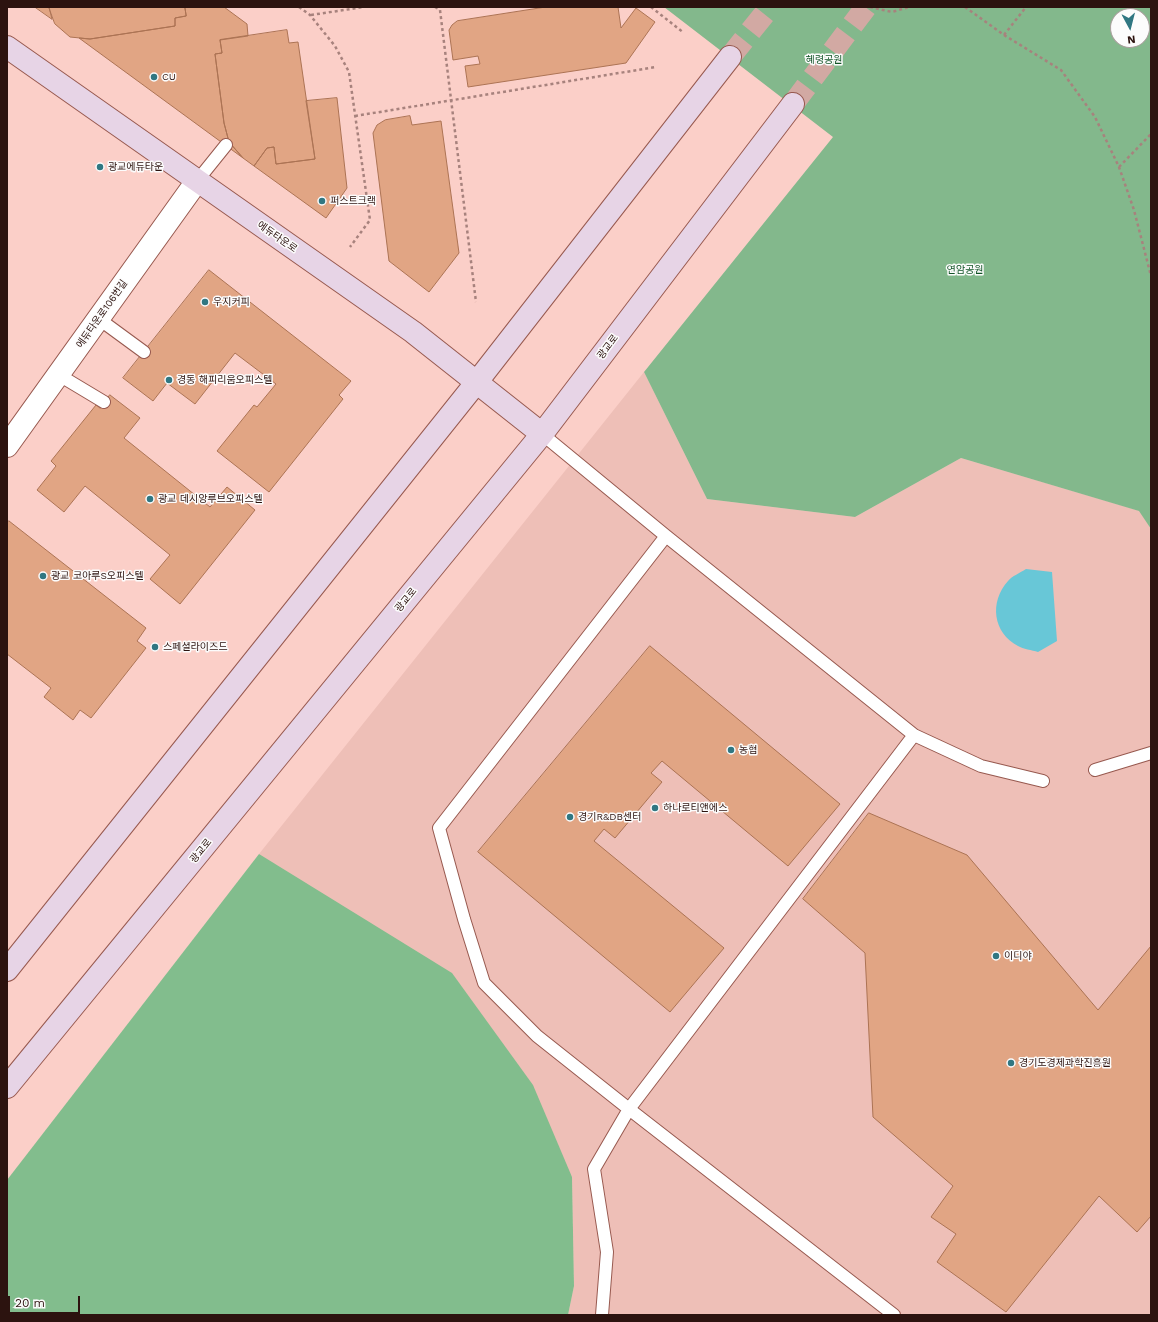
<!DOCTYPE html>
<meta charset="utf-8">
<style>
body{margin:0}
#map{position:relative;width:1158px;height:1322px;overflow:hidden;background:#fbcfc8;font-family:"Work Sans",sans-serif}
canvas{display:block}
.frame{position:absolute;inset:0;border:8px solid #2c130f;pointer-events:none}
.north{position:absolute;left:1110px;top:8px;width:40px;height:40px;box-sizing:border-box;background:#fcfcfc;border:1px solid #a99f9d;border-radius:50%;rotate:173deg;font-size:11px;font-weight:700;line-height:16px;text-align:center;color:#2c130f}
.north::after{content:'';display:block;margin:auto;width:14px;height:18px;background:#307782;clip-path:polygon(50% 0,100% 100%,50% 72%,0 100%)}
.scale{position:absolute;left:8px;top:1296px;width:72px;height:18px;box-sizing:border-box;border:2px solid #2c130f;border-top:0;padding-left:5px;font-size:12px;line-height:14px;white-space:nowrap;color:#2c130f;-webkit-text-stroke:3px #fcfcfc;paint-order:stroke}
</style>
<div id="map">
<canvas width="1158" height="1322"></canvas>
<div class="frame"></div>
<div class="north">N</div>
<div class="scale">20 m</div>
</div>
<script>
const c = document.querySelector('canvas').getContext('2d');
c.lineJoin = 'round';
function fillPath(path, color) { c.fillStyle = color; c.fill(path, 'evenodd'); }
function strokePath(path, color, width, dash) { c.strokeStyle = color; c.lineWidth = width; c.lineCap = dash ? 'butt' : 'round'; c.setLineDash(dash || []); c.stroke(path); }
function write(font, color, halo, rows, align = 'center') {
  c.font = font + ' "Work Sans","Noto Sans KR",sans-serif'; c.lineWidth = 3; c.setLineDash([]); c.textBaseline = 'middle'; c.strokeStyle = halo; c.fillStyle = color; for (const [text, x, y, turn = 0] of rows) {
    c.save(); c.translate(x, y); c.rotate((+turn || 0) * Math.PI / 180); c.textAlign = isNaN(turn) ? turn : align; if (halo) c.strokeText(text, 0, 0); c.fillText(text, 0, 0); c.restore();
  }
}
const built = new Path2D(`
 M644,372L707,499L855,517L961,458L1140,511L1151,529V1315H568L574,1286L572,1177L259,854Z`);
const green = new Path2D(`
 M664,7H1151V529L1139,511L961,458L855,517L707,499L644,372L833,137ZM1118,16H1142V40H1118Z`);
const forest = new Path2D(`
 M259,854L452,973L533,1085L572,1177L574,1286L568,1315H7V1180Z`);
const water = new Path2D(`
 M1026,569L1052,572L1057,641L1038,652C1032,650 1023,649 1018,646C993,633 989,602 1008,581C1012,576 1020,573 1026,569Z`);
const building = new Path2D(`
 M35,7H49L52,19Z
 M49,7H185L186,16L175,18V26L90,39L70,37L55,24Z
 M185,7H224L247,24L248,36L220,40L222,53L215,54L224,123L229,142L243,158L79,38L90,39L175,26V18L186,16Z
 M546,7H618L621,28L636,8L655,22L626,63L468,87L465,66L480,64L478,56L453,60L449,30L452,25L457,21Z
 M287,30L289,43L298,42L315,159L276,164L274,147L267,148L254,166L243,158L229,142L224,123L215,54L222,53L220,40Z
 M337,98L347,188L326,218L254,166L267,148L274,147L276,164L315,159L306,101Z
 M410,116L412,125L441,121L459,253L429,292L389,261L373,133L377,125L385,120Z
 M209,270L351,381L339,395L343,399L269,492L217,451L254,405L257,407L276,384L235,353L195,404L167,383L153,401L123,378Z
 M110,395L140,418L124,438L210,507L227,487L255,510L180,604L150,579L170,555L85,486L64,512L37,490L56,466L51,461L96,405L100,408Z
 M9,521L146,628L137,641L146,648L91,718L80,710L73,720L44,697L51,688L7,654V523Z
 M650,646L840,804L788,866L662,761L651,773L662,782L615,838L604,829L594,841L724,948L670,1012L478,852Z
 M869,813L967,855L1098,1010L1151,946V1216L1137,1232L1099,1196L1006,1312L937,1262L956,1234L931,1217L953,1186L873,1117L865,953L803,899Z`);
const secondaryTunnel = new Path2D(`
 M730,57L770,7
 M793,104L866,7`);
const path = new Path2D(`
 M299,7L310,15L335,46L349,72L370,220L350,247
 M435,7L440,10L476,302
 M651,7L684,33
 M870,7L892,12L909,7
 M965,7L1004,35L1061,70L1095,117L1119,167L1134,210L1151,276
 M311,15L364,7
 M1004,35L1026,7
 M355,116L656,67
 M1119,167L1151,134`);
const lane = new Path2D(`
 M197,181L226,145
 M99,319L144,352
 M59,375L104,402
 M542,434L666,536L914,735L981,766L1043,781
 M666,536L439,828L464,919L484,983L537,1036L629,1109L894,1315
 M1095,770L1151,753
 M602,1315L607,1252L594,1169L629,1109L914,735`);
const street = new Path2D(`
 M7,446L197,181`);
const secondary = new Path2D(`
 M7,47L413,332L542,434
 M7,970L476,383L730,57
 M7,1087L542,434L793,104`);
const markers = [
 [154,77,4,"#307782"],
 [100,167,4,"#307782"],
 [322,201,4,"#307782"],
 [205,302,4,"#307782"],
 [169,380,4,"#307782"],
 [150,499,4,"#307782"],
 [43,576,4,"#307782"],
 [155,647,4,"#307782"],
 [731,750,4,"#307782"],
 [655,808,4,"#307782"],
 [570,817,4,"#307782"],
 [996,956,4,"#307782"],
 [1011,1063,4,"#307782"]
];
const parkNames = [
 ["혜령공원",824,60],
 ["연암공원",965,270]
];
const poiNames = [
 ["CU",162,77],
 ["광교에듀타운",108,167],
 ["퍼스트크랙",330,201],
 ["우지커피",213,302],
 ["경동 해피리움오피스텔",177,380],
 ["광교 데시앙루브오피스텔",158,499],
 ["광교 코아루S오피스텔",51,576],
 ["스페셜라이즈드",163,647],
 ["농협",739,750],
 ["하나로티앤에스",663,808],
 ["경기R&DB센터",578,817],
 ["이디야",1004,956],
 ["경기도경제과학진흥원",1019,1063]
];
const streetNames = [
 ["에듀타운로",277,237,35],
 ["에듀타운로106번길",102,314,-55],
 ["광교로",608,347,-53],
 ["광교로",406,600,-51],
 ["광교로",201,851,-51]
];
fillPath(built, '#eebfb7');
fillPath(green, '#83b88c');
fillPath(forest, '#82bd8d');
fillPath(water, '#68c7d7');
fillPath(building, '#e1a584');
strokePath(building, '#ac7354', 1);
strokePath(secondaryTunnel, '#d2a9a3', 22, [22, 11]);
strokePath(lane, '#97594f', 14);
strokePath(street, '#97594f', 24);
strokePath(secondary, '#97594f', 24);
strokePath(path, '#a7827d', 2.5, [3, 3]);
strokePath(lane, '#fff', 12);
strokePath(street, '#fff', 22);
strokePath(secondary, '#e7d4e6', 22);
for (const [x, y, r, color] of markers) { const dot = new Path2D(); dot.arc(x, y, r, 0, 2 * Math.PI); c.fillStyle = color; c.fill(dot); strokePath(dot, '#fcfcfc', 1.5); }
write('10px', '#115326', '#fcfcfc', parkNames);
write('10px', '#2c130f', '#fcfcfc', poiNames, 'left');
write('10px', '#2c130f', '#fcfcfc', streetNames);
</script>
